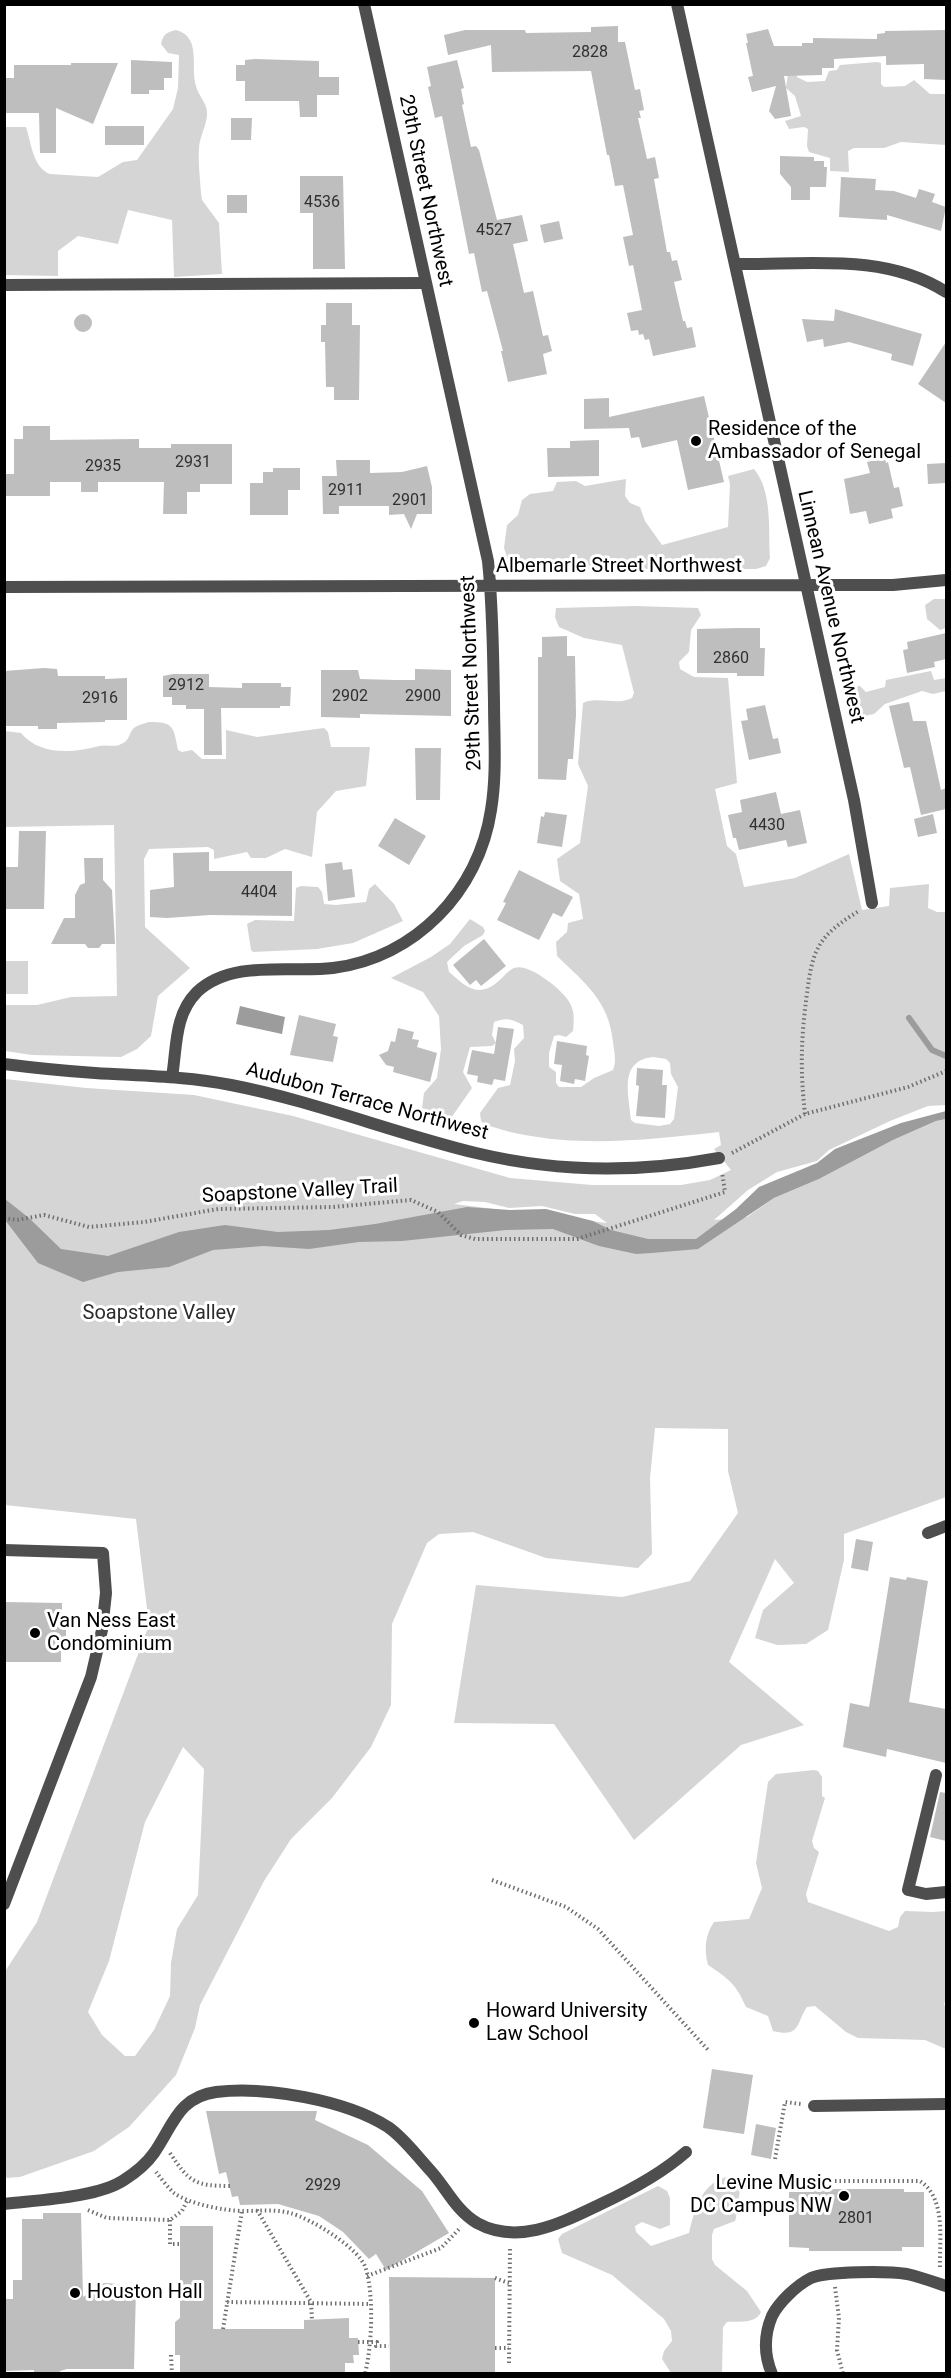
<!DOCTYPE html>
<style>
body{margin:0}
#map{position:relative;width:951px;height:2378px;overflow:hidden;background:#fff;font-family:Roboto,sans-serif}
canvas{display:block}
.frame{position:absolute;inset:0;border:6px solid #000;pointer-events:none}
</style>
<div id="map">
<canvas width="951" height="2378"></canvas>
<div class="frame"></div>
</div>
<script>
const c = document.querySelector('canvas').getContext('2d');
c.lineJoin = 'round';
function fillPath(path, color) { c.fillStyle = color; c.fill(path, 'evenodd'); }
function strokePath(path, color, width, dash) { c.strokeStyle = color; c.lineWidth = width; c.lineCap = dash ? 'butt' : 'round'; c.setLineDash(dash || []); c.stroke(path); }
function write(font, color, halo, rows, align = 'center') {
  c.font = font + ' Roboto,sans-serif'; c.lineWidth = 6; c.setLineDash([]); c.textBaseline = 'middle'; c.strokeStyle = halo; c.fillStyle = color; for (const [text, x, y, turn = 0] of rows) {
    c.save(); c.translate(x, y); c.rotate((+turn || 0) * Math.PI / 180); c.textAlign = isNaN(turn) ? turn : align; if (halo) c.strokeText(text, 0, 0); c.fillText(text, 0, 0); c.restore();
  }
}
const green = new Path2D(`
 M176,30C202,37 190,66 196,86C198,95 206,102 207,111C208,123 200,135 199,147C198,162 200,178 201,193L202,200L219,223L222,274L174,277L172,220L128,210L118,244L78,236L58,251V276L5,275V127H26C31,142 33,168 50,174L98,177L123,162L137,160L173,109L178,88L179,55L168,53L161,44C163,34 167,32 176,30Z
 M877,62L881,63V84L884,87L905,86L914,80L930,94H946V145L901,142L884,148H854L848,151L849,172L830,171V158L809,152L807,146L808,129L804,127L789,129L785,121L801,116L795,96L786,88L788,73L796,71L797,77L807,82L825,81L829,71L837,70L840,65Z
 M754,469C773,492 768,530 770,558L766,566L756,569H520L509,563L504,548L507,525L518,515L522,500L530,494L553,491L557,482L576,481L585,486L626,479L625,496L630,503L640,507L645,521L662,545L728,527L730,484L728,476Z
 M934,599H946V628L940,630L927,619L925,605Z
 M635,606L698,608L701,615L691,630L689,652L679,662L680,669L694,677L728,678L737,783L715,789L727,846L736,854L744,887L795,878L849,854L862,910L889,906L890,888L929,884L928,908L937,912H946V1105L928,1106L890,1121L829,1150L817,1161L777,1172L748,1190L714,1220L747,1217L774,1198L819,1179L893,1140L936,1121L946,1119V1497L844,1534V1560L828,1630L806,1644L777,1645L755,1638L763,1610L794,1583L775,1559L729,1662L804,1725L741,1745L634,1840L554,1724L454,1723L476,1585L622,1597L690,1581L738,1513L728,1471V1429L655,1428L650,1478L652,1554L638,1568L546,1558L473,1532L439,1534L427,1543L392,1624L391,1705L371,1747L332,1798L291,1839L264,1881L200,2005L195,2028L176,2075L129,2127L94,2151L20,2177L5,2178L4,1973L37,1922L149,1625L136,1519L5,1505V1079L86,1088L194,1095L293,1116L510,1178L592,1185H681L710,1180L731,1170L714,1149L721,1145L719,1132C655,1139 588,1147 525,1135C511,1133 498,1128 485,1125L481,1121L480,1113L498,1088L510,1085L515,1061L514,1049L524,1038L523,1025C512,1019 506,1017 494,1022L492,1035L496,1043L492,1046L470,1047L463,1072L472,1088L451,1118L422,1108L424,1093L437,1078L441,1049L439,1016L423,992L391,978L431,957L450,944L470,919L483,927L485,931L483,935L464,946L447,962L449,972C458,979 467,990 480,990C498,988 503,973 514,968C528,962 561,989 568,1000C575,1010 574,1019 573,1031L566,1037L559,1035L554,1036L549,1053V1067L556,1072V1083L559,1087H581L594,1078L613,1070C617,1061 614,1052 613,1042C609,1001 585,983 557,956L556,942L567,932L568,923L583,919L579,894L560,881L557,859L580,843L588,786L578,764L583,703C599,696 617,706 632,698L634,693L622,645L584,638L559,627L555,617L556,608ZM653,1057L666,1059L670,1063L671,1074L678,1087L674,1119L670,1124L659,1126L635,1123L631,1120C629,1094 618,1061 653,1057ZM463,1201L485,1202L509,1208L542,1206L575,1214H595L607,1223L454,1204ZM183,1747L204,1769L198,1895L177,1929L171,1963L170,1996L154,2030L135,2056H125L102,2035L88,2012L109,1961L145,1822Z
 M931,671L934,680L946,678V691L933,694L922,691L885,704L874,714L853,718L848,687L860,686L866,692L885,687L886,680Z
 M149,722C174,722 173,726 178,750L182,752L192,750L202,759H226V730L257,737L324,728L328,732L331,747H370L366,786L336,791L317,812L312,857L285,849L266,858H251L247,852L214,859V850L208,847L149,849L144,859L145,927L190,968L158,996L151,1036L137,1049L121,1057L32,1055L5,1051V1005H37L71,997L117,996L114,825L5,827V731L21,733C40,756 74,753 99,746C106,744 115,748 121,744C128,742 129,735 132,730C136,725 143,724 149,722Z
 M375,884L394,904L403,921L353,943L317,949L253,952L251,950L247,924L255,920L294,921L296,888L301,886L318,887L322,892L324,904L336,905L366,902L369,889Z
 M5,961H28V994H5Z
 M814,1770L818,1771L822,1777V1796L825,1798L812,1841L814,1848L819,1852L806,1894L808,1902L889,1931L898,1927L900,1917L905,1911L933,1912L946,1911V1996L944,2005L946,2006V2049L925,2040L858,2038L846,2032L815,2006L807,2007C796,2023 801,2038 773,2031L768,2016L746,2007C736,1984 729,1979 708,1965C704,1950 705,1935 714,1922L749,1919L762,1888L756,1863L768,1782L776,1774Z
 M732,2176L740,2178L741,2182L736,2218L735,2221L714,2229L712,2235V2259L715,2265L747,2291L761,2312C756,2324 738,2321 727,2322L723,2327L722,2373H671L662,2359L664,2351L672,2341L671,2331L664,2319L612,2275L562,2253L558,2239L562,2234L658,2186L667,2191L670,2198V2225L660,2229L642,2222L635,2226L636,2232L651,2246L689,2233C695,2208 702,2180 732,2176Z`);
const water = new Path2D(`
 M240,1006L285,1017L282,1034L236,1024Z
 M946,1111V1119L936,1121L893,1140L819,1179L774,1198L698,1249L652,1253L636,1254L599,1246L553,1229L506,1230L402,1241L359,1242L309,1249L263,1246L213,1250L169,1267L118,1272L83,1282L38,1263L5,1220V1199L29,1218L61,1249L108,1256L179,1232L225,1225L278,1232L329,1230L375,1224L467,1207L510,1210L546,1209L593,1221L611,1230L648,1239H696L736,1209L759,1187L817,1163L835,1149L901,1123Z`);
const stream = new Path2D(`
 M909,1018L932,1050L946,1056`);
const building = new Path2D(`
 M618,26V42H625L635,90L640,89L644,110L639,111L641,118H638L647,159L655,157L659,178L654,179L667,252H670L672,261L677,260L682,280L674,282L683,321H685L687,328L692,327L696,347L653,356L649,339L645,340L643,334L639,335L638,330L631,331L627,313L642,310L633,265L629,266L623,237L633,235L623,185L615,186L609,155H607L591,71L492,72L491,45L448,55L444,35L465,30H525L526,33L591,32V27Z
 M768,29L774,46H802V43H813V38L877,39V34L885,33V31L946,30V80L924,79V64L886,65V56L834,59V68H822V75L784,76L791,116L775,119L769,111L776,86L752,92L748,77L753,76L746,43H748L746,34Z
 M255,59L319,61V77H339V95H317V117H300L299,101H245V81H236V65H245V60Z
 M131,60L172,62V78H164V90H149V94H131Z
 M457,60L464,88L461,89L464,104L462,105L471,147L476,146L479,150L497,220L522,215L528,241L513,244L524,293L533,291L543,336L548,335L552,351L543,354L547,374L508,382L501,351H503L487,291L482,292L474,253L469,254L442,116L435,118L428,87L431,86L427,67Z
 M71,63H118L93,124L56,108V153H40L39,113H4V78H14V65H71Z
 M231,118H252L251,140H231Z
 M105,126H144V145H105Z
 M780,156L814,157V161H824V167H827L826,187H810V200H791V187L780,174Z
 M300,176H343L345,269H313V213H300Z
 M841,177L876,179L875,190L894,191L916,198L919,189L935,194L932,202L946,207L941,231L887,215V220L839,217Z
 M227,195H247V213H227Z
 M559,221L563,239L544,243L540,225Z
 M326,303H352V325H360L359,400H334V387H326L325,342H321V325H326Z
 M835,309L922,334L913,366L891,360L892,354L849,342L824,347L823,339L807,342L802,319L834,321Z
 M74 323a9 9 0 1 1 18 0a9 9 0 1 1-18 0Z
 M946,342V403L918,384Z
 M704,396L724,482L688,490L677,440L642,448L639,437L631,438L629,428L584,429V399L609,398V417Z
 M23,426H50V440L139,439V448H171V444H232V484H200V492H187V514H163L164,482H98V492H81V482H50V496H4V474H14V439H23Z
 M599,440V476L548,477L547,448H570V441Z
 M885,458L886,463L888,462L894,488L899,487L903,506L891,509L893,518L869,524L866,511L850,514L844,479L870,473L867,462Z
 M336,460H370V473L402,472L427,466L432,487V514H417L411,529L404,514L389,515V506H339V514H323L322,476H337Z
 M946,463V483L928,484L927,464Z
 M273,468H300V490H288V515H250V483H263V472H273Z
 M737,628H760V648H765L764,676H737V673H697V629Z
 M946,633V659L934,662L935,667L907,673L903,650L908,649L907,642Z
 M567,636V656H575L576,715L573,759H568L566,780L538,779V657H542V637Z
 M44,668L57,669L58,676H105V679L127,678V720H105V722L57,723V729H38V726H5L4,671Z
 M415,669L451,670V716L360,714V718L321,717V670H358L360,679L395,680H415Z
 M173,674H209V687L242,688V683H281V687H291L290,706H280V708H221L222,755H204V709H186V705H172V697H163V676Z
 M909,702L913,721H926L941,790L946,788V809L921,815L910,767L904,768L889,706Z
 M765,705L773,739L778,738L781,753L749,760L741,721L748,720L746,709Z
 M415,748H441L440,800H416Z
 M776,792L781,814L800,810L807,843L788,847L786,840L739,850L736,838H733L728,815L742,812L740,800Z
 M545,812L567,815L562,847L537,843L541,816L544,817Z
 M933,814L937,833L918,837L914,819Z
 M395,818L426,836L409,865L378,846Z
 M19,831H46L44,909H4V867H18Z
 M209,852V871H292V916L210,915L167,918L150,917V890L174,887L173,853Z
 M84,858H103V880L112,890L115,944H102L99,948H88L85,944H51L64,918H75V895L80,885L85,883Z
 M342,862L343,870L352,869L355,897L328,901L325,864Z
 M519,870L573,897L562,917L553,913L539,940L497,920L506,903L503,902Z
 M484,939L506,966L481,986L476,980L470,985L453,965Z
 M299,1015L336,1024L333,1036L338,1037L333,1062L290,1055Z
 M498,1027L514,1029L505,1081L494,1079L492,1085L477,1082L478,1076L467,1074L472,1050L494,1054Z
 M398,1028L414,1032L412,1039L419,1040L417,1047L437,1053L430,1082L393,1072L394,1067L386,1065L379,1055L388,1051L391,1041L395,1042Z
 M557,1041L587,1046L586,1055L589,1056L585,1081L575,1079L574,1084L560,1081L562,1065L554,1064Z
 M637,1068L663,1070L662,1085H667L665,1118L636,1116L639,1086L636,1085Z
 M856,1539L873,1542L868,1571L851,1568Z
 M890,1577L906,1580L907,1577L928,1581L909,1702L946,1709V1763L887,1749L886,1757L843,1747L850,1703L869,1707Z
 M4,1602L62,1603V1618H66V1647H61V1662H4Z
 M940,1792L946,1793V1841L930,1837Z
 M712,2069L753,2075L744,2134L703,2128Z
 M206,2111H317L315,2120L368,2145L422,2191L449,2233L386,2270L376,2254L369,2259L343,2232L319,2216L278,2204L240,2205L238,2196L232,2197L226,2172L219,2174Z
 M756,2124L776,2128L771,2159L751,2155Z
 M809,2189H904V2192H924V2247H902V2251H809V2248L789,2247V2192H809Z
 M43,2213H81L83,2297L104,2283L117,2284L122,2288H136L134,2369H67L60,2371V2373H34V2370L4,2371V2299H13V2280H22V2219H43Z
 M180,2226H213V2329H304V2320L349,2318V2338H358L359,2355H353L354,2363H345V2373H180V2355H175V2322L180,2318Z
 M389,2277L495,2278V2373H390Z`);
const path = new Path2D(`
 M805,1114C800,1070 801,1038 807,993C809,979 811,961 818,948C826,932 844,920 859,911
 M732,1153L805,1114L908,1087L946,1071
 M4,1218L17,1220L44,1215L89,1227L144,1222L218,1209L333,1207L411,1200L438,1212L461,1235L475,1239H577L725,1192L722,1172
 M492,1880L566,1907L598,1929L709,2051
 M170,2153C189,2182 195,2186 230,2186
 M775,2159L785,2102L801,2104
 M156,2172C161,2178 167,2187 174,2193C189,2204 225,2211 244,2211C260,2211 275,2209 290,2213C310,2218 360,2248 366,2269C374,2297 372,2345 365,2374
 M808,2181H920C947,2199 939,2241 940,2269
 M88,2210L107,2218L170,2220L182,2211L188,2199
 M257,2210L311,2302L312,2320
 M170,2220V2244H180
 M367,2276L441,2248L461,2227
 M495,2278L509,2283
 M835,2287L839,2318L837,2350L843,2374
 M227,2302L370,2304
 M223,2329L242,2211
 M358,2342H377L376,2346H389
 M495,2348H509
 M171,2355L172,2374
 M509,2363L510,2247`);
const lane = new Path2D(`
 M4,285L425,283
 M928,1533L946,1526
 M4,1550L103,1553L106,1593L102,1630L91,1677L4,1904
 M936,1775L908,1890L926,1894L946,1892
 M814,2106L946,2104
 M4,2204C37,2200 97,2198 124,2180C135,2173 147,2163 154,2153C173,2126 178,2097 216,2092C265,2086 346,2100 388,2127C404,2138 416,2155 429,2169C446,2187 455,2210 477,2223C519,2246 563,2222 601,2204C631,2190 661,2174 686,2152
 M772,2374C764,2355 764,2335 772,2316C779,2302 797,2285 811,2278C828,2271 888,2271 907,2274C920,2277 934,2282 946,2286`);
const street = new Path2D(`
 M677,4L854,800L872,903
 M735,264C805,265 884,252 946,292
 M4,587L805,585H893L946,580
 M4,1064C35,1068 65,1071 95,1073C141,1076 185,1076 231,1085C314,1101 393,1133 476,1153C555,1172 638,1173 719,1158
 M172,1077C177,1047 174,1015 197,992C232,959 290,973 333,968C415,958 479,891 491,810C497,774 494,737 494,701C493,654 493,608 488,561L364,4`);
const markers = [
 [696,441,6,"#000"],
 [35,1633,6,"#000"],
 [474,2023,6,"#000"],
 [844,2196,6,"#000"],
 [75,2293,6,"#000"]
];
const numberNames = [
 ["2828",590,53],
 ["4536",322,203],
 ["4527",494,231],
 ["2931",193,463],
 ["2935",103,467],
 ["2911",346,491],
 ["2901",410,501],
 ["2860",731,659],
 ["2912",186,686],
 ["2902",350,697],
 ["2900",423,697],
 ["2916",100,699],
 ["4430",767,826],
 ["4404",259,893],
 ["2929",323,2186],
 ["2801",856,2219]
];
const streetNames = [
 ["29th Street Northwest",425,191,78],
 ["Albemarle Street Northwest",619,567],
 ["Linnean Avenue Northwest",830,607,77],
 ["29th Street Northwest",472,673,-92],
 ["Audubon Terrace Northwest",367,1102,15],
 ["Soapstone Valley Trail",300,1192,-3]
];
const poiNames = [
 ["Residence of the",708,430],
 ["Ambassador of Senegal",708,453],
 ["Van Ness East",47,1622],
 ["Condominium",47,1645],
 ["Howard University",486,2012],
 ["Law School",486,2035],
 ["Levine Music",832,2184,"right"],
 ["DC Campus NW",832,2207,"right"],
 ["Houston Hall",87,2293]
];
const parkNames = [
 ["Soapstone Valley",159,1314]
];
fillPath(green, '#d5d5d5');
fillPath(water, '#9c9c9c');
strokePath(stream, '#9c9c9c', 6);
fillPath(building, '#bebebe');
strokePath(path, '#707070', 4, [1.5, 3]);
strokePath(lane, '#4e4e4e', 12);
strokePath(street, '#4e4e4e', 12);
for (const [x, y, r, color] of markers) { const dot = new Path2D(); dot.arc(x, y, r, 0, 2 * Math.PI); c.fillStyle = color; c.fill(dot); strokePath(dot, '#fff', 2); }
write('16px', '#303030', null, numberNames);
write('20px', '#000', '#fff', streetNames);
write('20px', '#000', '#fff', poiNames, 'left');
write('20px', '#2c2c2c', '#fff', parkNames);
</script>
